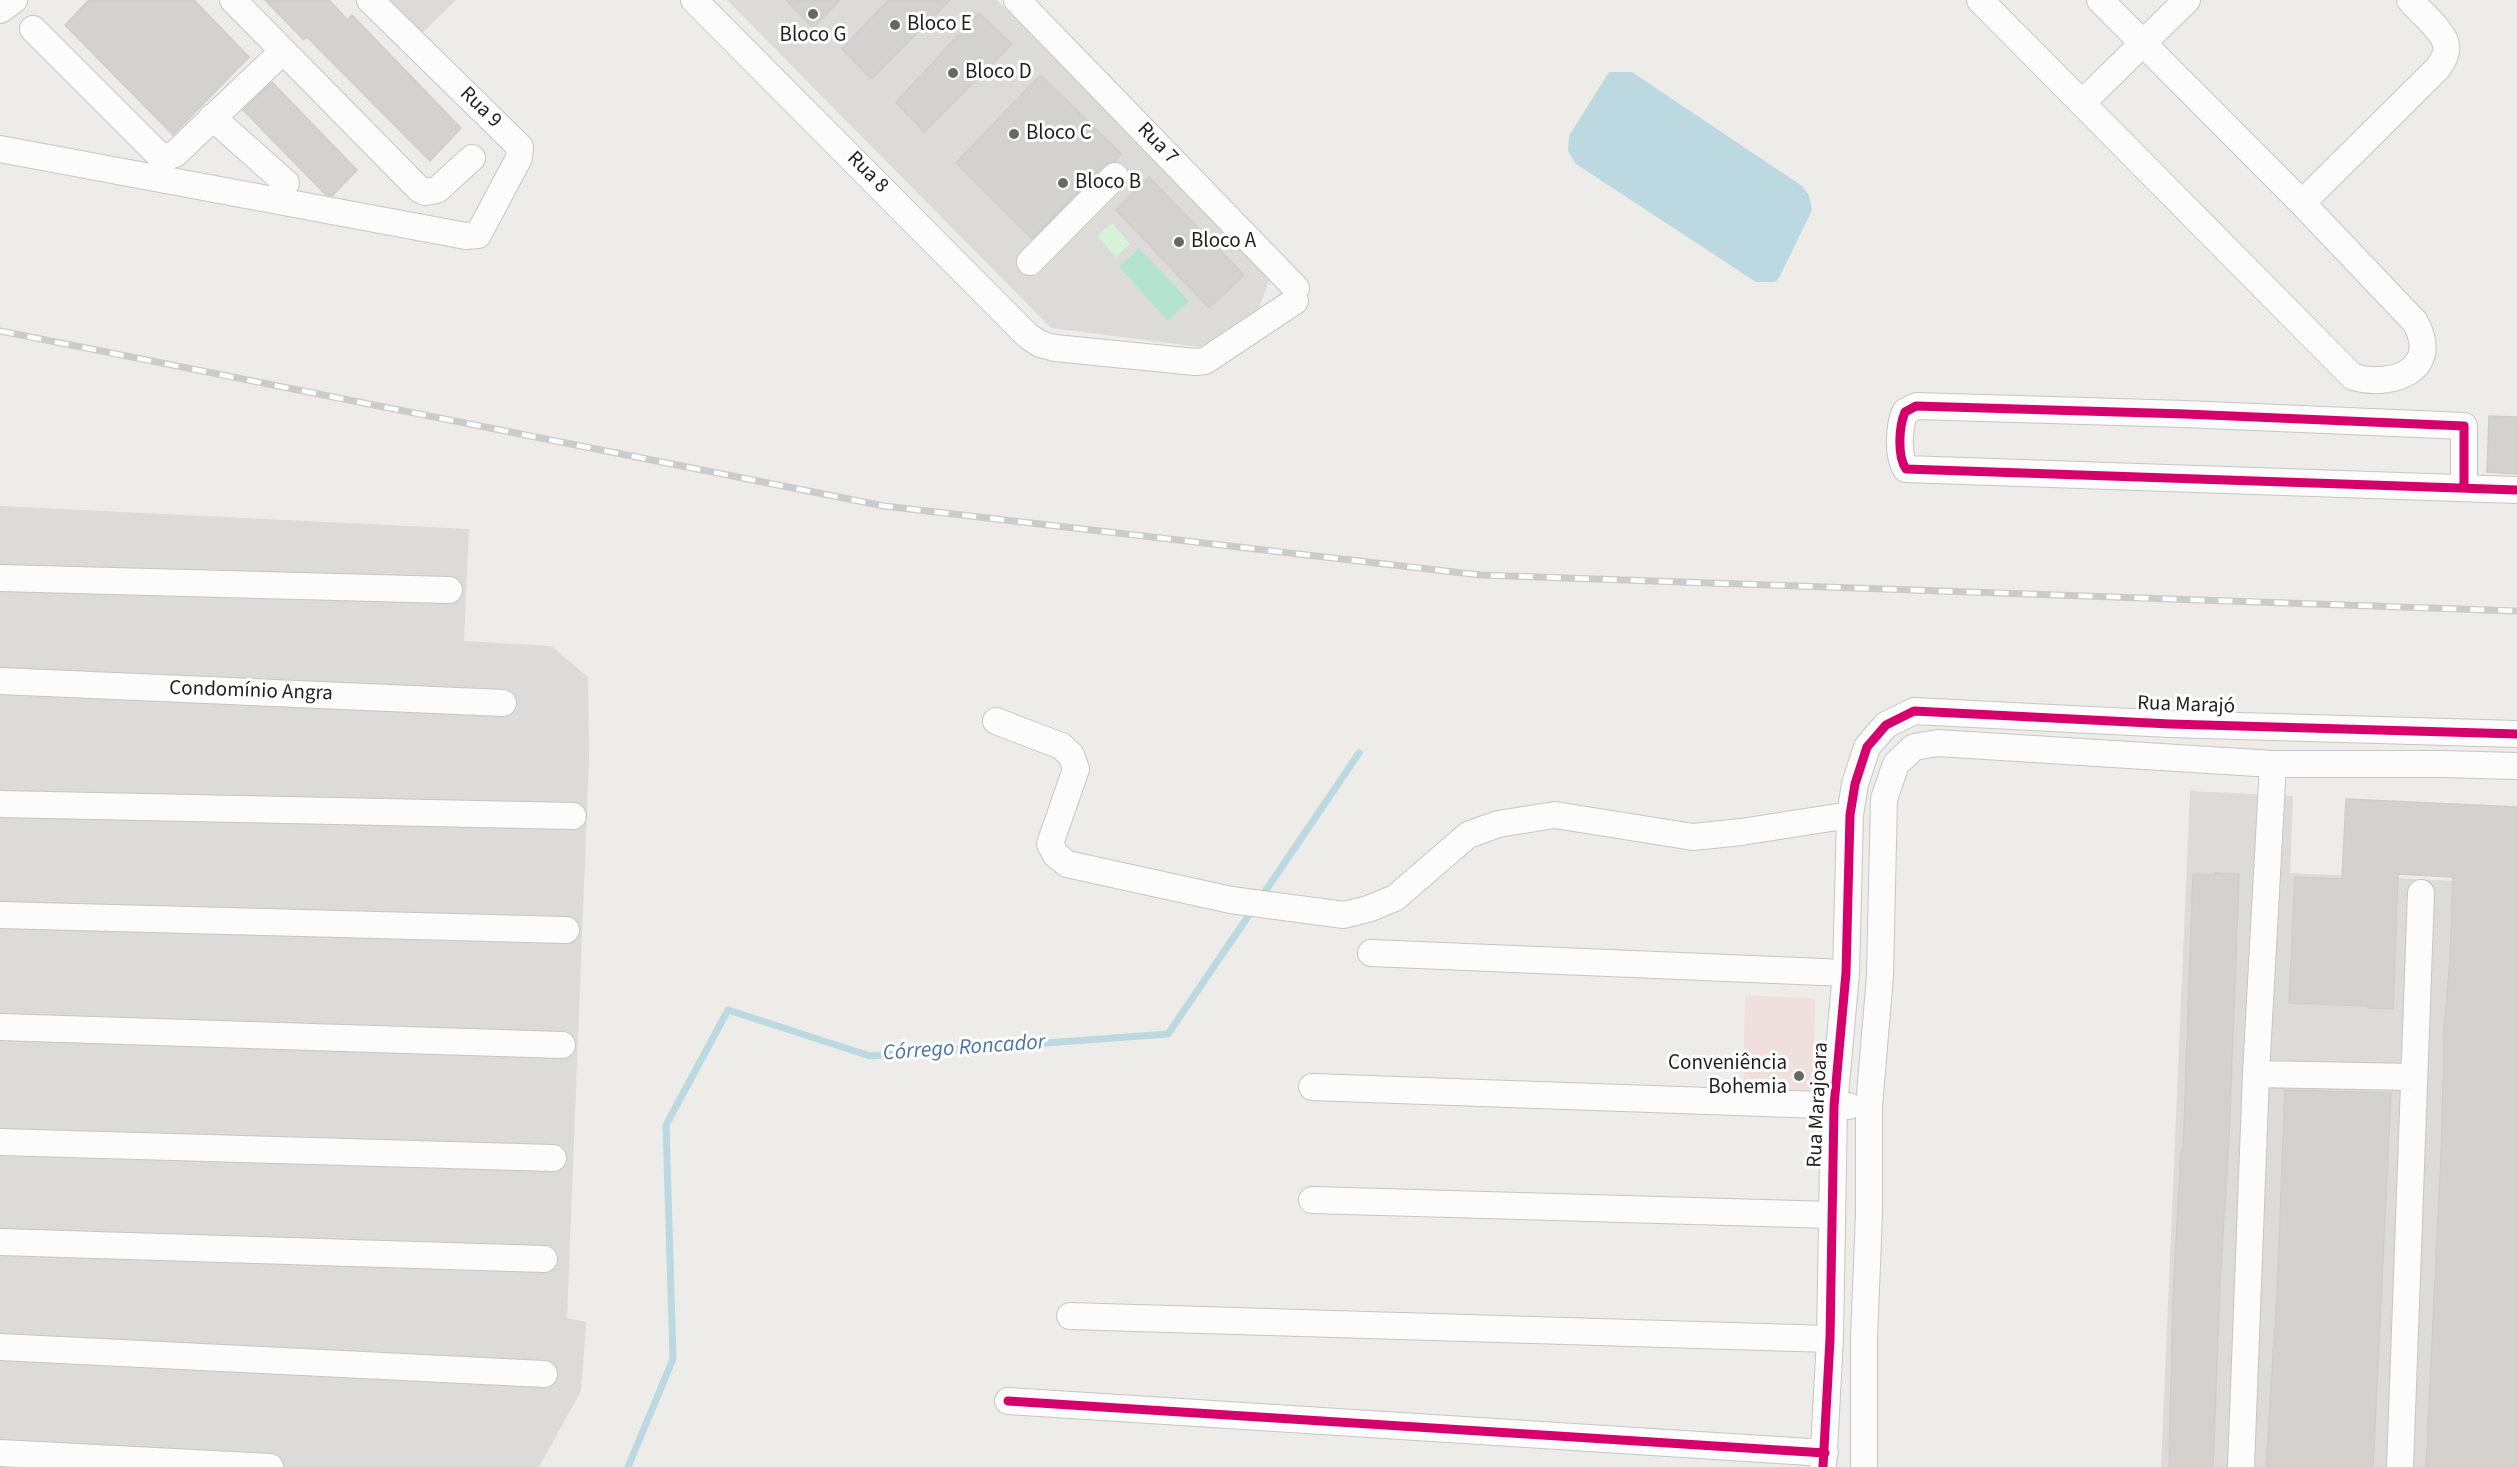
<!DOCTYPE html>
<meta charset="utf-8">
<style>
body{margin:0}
canvas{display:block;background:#eeece8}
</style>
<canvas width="2517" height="1467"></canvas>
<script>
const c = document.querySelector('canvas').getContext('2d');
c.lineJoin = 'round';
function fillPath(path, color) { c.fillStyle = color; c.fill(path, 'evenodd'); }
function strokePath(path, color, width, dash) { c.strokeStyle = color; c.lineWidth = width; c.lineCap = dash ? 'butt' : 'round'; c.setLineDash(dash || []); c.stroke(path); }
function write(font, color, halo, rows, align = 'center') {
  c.font = font + ' "Source Sans 3",sans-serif'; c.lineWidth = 6; c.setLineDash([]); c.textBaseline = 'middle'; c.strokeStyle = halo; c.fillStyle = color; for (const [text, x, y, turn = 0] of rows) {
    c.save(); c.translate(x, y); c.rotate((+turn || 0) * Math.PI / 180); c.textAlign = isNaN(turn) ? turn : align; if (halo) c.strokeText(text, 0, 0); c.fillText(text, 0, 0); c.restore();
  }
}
const residential = new Path2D(`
 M383,0H456L419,36Z
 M727,0H997L1270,278L1259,308L1200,347L1051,328Z
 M0,506L469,529L464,641L551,646L588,677L589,758L567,1318L586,1322L581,1391L539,1467H0Z
 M2190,791L2293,796L2290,873L2517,884V1467H2161Z`);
const commercial = new Path2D(`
 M1745,995L1815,999L1813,1099L1743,1091Z`);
const park = new Path2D(`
 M1112,223L1130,244L1116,257L1097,236Z`);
const pitch = new Path2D(`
 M1139,248L1189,301L1168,321L1119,267Z`);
const water = new Path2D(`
 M1609,72H1632L1802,186L1809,195L1812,210L1779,278L1775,282H1756L1576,164L1568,151L1569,136Z`);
const stream = new Path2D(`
 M1260,899L1359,753
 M628,1467L673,1359L666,1125L728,1010L870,1056L1168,1034L1253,909`);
const building = new Path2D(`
 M89,0H194L249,57L173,135L65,25Z
 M265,0H329L348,20L352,15L461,128L430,161L307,37L304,40Z
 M786,0H840L813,28Z
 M888,0H950L871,79L842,49Z
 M979,13L1012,44L924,132L896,102Z
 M1040,75L1122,154L1115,161L1104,165L1032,239L956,163Z
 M272,82L357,170L332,196L325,194L243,110Z
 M1149,177L1244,275L1209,308L1116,210Z
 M2489,416L2517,417V474L2487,472Z
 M2346,799L2517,807V1467H2426L2442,1133L2444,1029L2450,960L2453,877L2398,874L2393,1009L2368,1008V1006L2289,1003L2295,877L2342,879Z
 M2215,873L2239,874L2229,1139L2220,1282L2213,1467H2169L2173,1297L2181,1152H2183L2193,874L2215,875Z
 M2285,1090L2391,1093L2373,1467H2266L2277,1294Z`);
const minor = new Path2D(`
 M233,0L419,189L425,192L437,190L472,158
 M694,0L1028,336L1040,344L1055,348L1195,362L1205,361L1295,301
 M1017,0L1296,288
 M1980,0L2353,377C2392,388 2442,370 2415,322L2302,203L2100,0
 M0,10L14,0
 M33,29L162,158L175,154L283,51
 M2082,103L2187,0
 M212,117L286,183
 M0,149L466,236L478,235L519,158L520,147L370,0
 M2302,203L2438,68C2442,62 2448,53 2446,45C2444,31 2419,11 2410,0
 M1030,262L1115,176
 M2464,487V426L2185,414L1916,406L1905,412C1899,426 1897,456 1906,469L2517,490
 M0,578L449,590
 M0,681L503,703
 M996,721L1061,746L1071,755L1076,769L1050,844L1056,855L1067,864L1231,900L1344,915L1368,909L1395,898L1468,835L1498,824L1555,815L1693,837L1741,832L1850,815
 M0,804L573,816
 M0,915L566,930
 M1371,953L1846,973
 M0,1027L562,1045
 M2256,1074L2414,1077
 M1312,1087L1849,1106
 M0,1142L553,1158
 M1312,1200L1832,1215
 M0,1242L544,1259
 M1070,1316L1830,1339
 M0,1347L544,1374
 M1008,1401L1825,1453
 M0,1453L270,1467
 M1823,1467L1830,1339L1834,1106L1846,973L1850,815L1855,784L1867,747L1886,725L1914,711L2170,724L2517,734
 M1864,1467V1338L1869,1214V1106L1880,976L1884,799L1896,764L1914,747L1938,743L2273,764H2442L2517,766
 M2241,1467L2256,1074L2273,764
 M2400,1467L2421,893`);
const rail = new Path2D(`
 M0,331L884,506L1480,575L2517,611`);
const cycleway = new Path2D(`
 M2464,487V426L2185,414L1916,406L1905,412C1899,426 1897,456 1906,469L2517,490
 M1008,1401L1825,1453
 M1823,1467L1830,1339L1834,1106L1846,973L1850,815L1855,784L1867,747L1886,725L1914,711L2170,724L2517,734`);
const markers = [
 [813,14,6,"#676765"],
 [895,25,6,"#676765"],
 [953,73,6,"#676765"],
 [1014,134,6,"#676765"],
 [1063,183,6,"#676765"],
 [1179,242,6,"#676765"],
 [1799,1076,6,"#676765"]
];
const poiNames = [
 ["Bloco E",907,25],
 ["Bloco G",813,36,"center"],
 ["Bloco D",965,73],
 ["Bloco C",1026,134],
 ["Bloco B",1075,183],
 ["Bloco A",1191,242],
 ["Conveniência",1787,1064,"right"],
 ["Bohemia",1787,1088,"right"]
];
const streetNames = [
 ["Rua 9",480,108,44],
 ["Rua 7",1157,144,46],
 ["Rua 8",867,173,45],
 ["Condomínio Angra",251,692,2],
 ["Rua Marajó",2186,706,2],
 ["Rua Marajoara",1819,1105,-87]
];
const waterNames = [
 ["Córrego Roncador",964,1049,-4]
];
fillPath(residential, '#dddbd9');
fillPath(commercial, '#efe0de');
fillPath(park, '#d6f3d7');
fillPath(pitch, '#b4e4d1');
fillPath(water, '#bcd8e0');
strokePath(stream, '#bcd8e0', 7);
fillPath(building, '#d4d2cf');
strokePath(building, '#d1cdc9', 1.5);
strokePath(minor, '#c6c6c4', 28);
strokePath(minor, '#fcfcfc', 26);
strokePath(rail, '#cbcbca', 7);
strokePath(rail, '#fff', 4.5, [14]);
strokePath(cycleway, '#d6006c', 9);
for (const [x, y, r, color] of markers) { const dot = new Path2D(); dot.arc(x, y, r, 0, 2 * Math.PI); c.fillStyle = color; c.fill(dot); strokePath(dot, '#fff', 2); }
write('21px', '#1f1f1f', '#fff', poiNames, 'left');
write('21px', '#1f1f1f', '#fff', streetNames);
write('italic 22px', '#4975a6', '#fff', waterNames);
</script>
